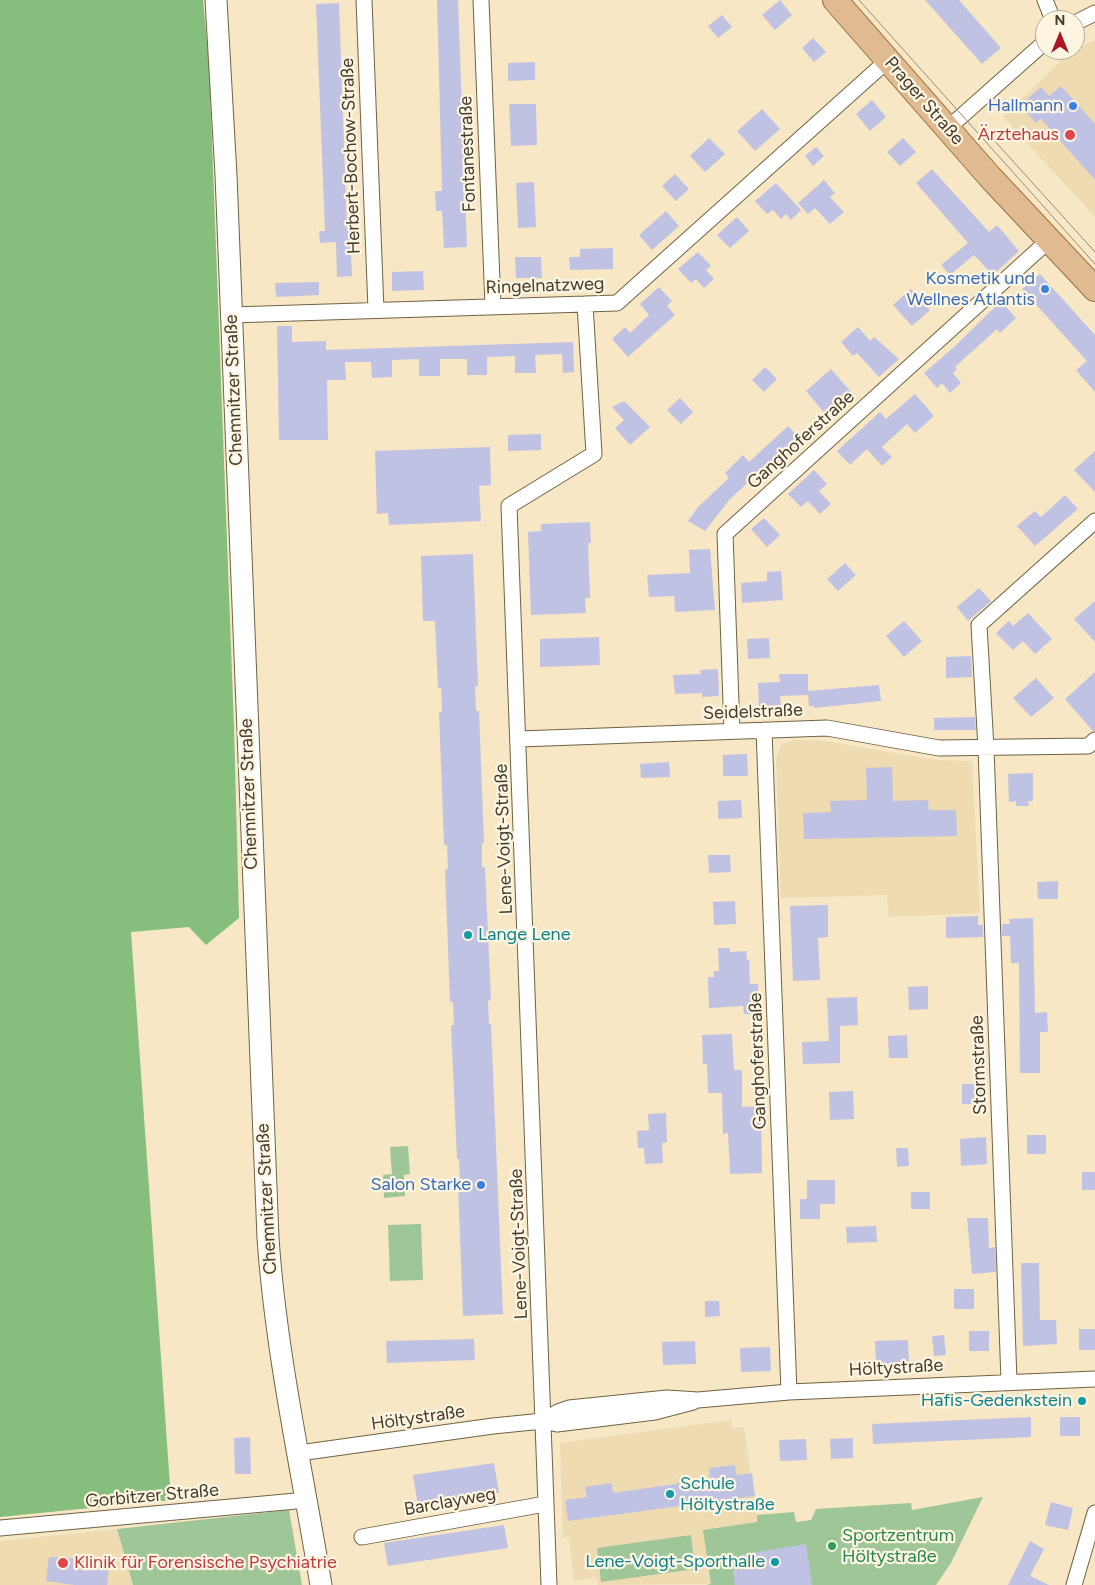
<!DOCTYPE html>
<meta charset="utf-8">
<style>
body{margin:0}
#map{position:relative;width:1095px;height:1585px;overflow:hidden;background:#f7e7c5;font-family:Figtree,sans-serif}
canvas{display:block}
.north{position:absolute;left:1035px;top:10px;width:50px;height:50px;box-sizing:border-box;background:#fef5e1;border:1px solid #b3ab9a;border-radius:50%;rotate:0deg;font-size:14px;font-weight:700;line-height:20px;text-align:center;color:#423c2f}
.north::after{content:'';display:block;margin:auto;width:18px;height:22px;background:#aa1624;clip-path:polygon(50% 0,100% 100%,50% 72%,0 100%)}
</style>
<div id="map">
<canvas width="1095" height="1585"></canvas>
<div class="north">N</div>
</div>
<script>
const c = document.querySelector('canvas').getContext('2d');
c.lineJoin = 'round';
function fillPath(path, color) { c.fillStyle = color; c.fill(path, 'evenodd'); }
function strokePath(path, color, width, dash) { c.strokeStyle = color; c.lineWidth = width; c.lineCap = dash ? 'butt' : 'round'; c.setLineDash(dash || []); c.stroke(path); }
function write(font, color, halo, rows, align = 'center') {
  c.font = font + ' Figtree,sans-serif'; c.lineWidth = 4.5; c.setLineDash([]); c.textBaseline = 'middle'; c.strokeStyle = halo; c.fillStyle = color; for (const [text, x, y, turn = 0] of rows) {
    c.save(); c.translate(x, y); c.rotate((+turn || 0) * Math.PI / 180); c.textAlign = isNaN(turn) ? turn : align; if (halo) c.strokeText(text, 0, 0); c.fillText(text, 0, 0); c.restore();
  }
}
const built = new Path2D(`
 M1095,40V217L1003,117L1070,52Z
 M794,740H818L936,760L972,761L980,913L889,917L887,895L781,898L776,759L782,744Z
 M731,1420L732,1428L744,1427L758,1522L711,1584L598,1585L596,1577L574,1581L569,1537L563,1538L560,1443Z
 M117,1529L133,1585H0V1541Z`);
const green = new Path2D(`
 M408,1146L410,1174L404,1175L405,1196L384,1198L383,1175L392,1174L390,1147Z
 M421,1224L423,1280L390,1281L388,1225Z
 M983,1497L951,1563L936,1585H706L711,1584L703,1530L757,1522V1515L794,1512L796,1522L811,1520L816,1509L911,1503L912,1510Z
 M289,1510L302,1585H133L117,1529Z
 M691,1535L695,1569L601,1582L597,1548Z`);
const forest = new Path2D(`
 M0,0H203L209,62L234,727L239,918L206,945L189,927L131,932L171,1500L0,1517Z`);
const building = new Path2D(`
 M437,0H458L467,247L444,248L442,211H436L435,191H442Z
 M780,0L792,15L775,30L762,15Z
 M925,0H959L1001,48L982,64Z
 M339,3L347,230H350L352,276L337,277L336,242L320,243L319,231H325L316,4Z
 M722,15L732,27L718,38L708,26Z
 M813,38L826,52L814,62L802,48Z
 M535,62V80L508,81V63Z
 M1061,86L1095,124V180L1041,119L1036,123L1020,105L1041,87L1049,96Z
 M872,100L886,117L870,131L856,114Z
 M509,104H536L537,145L511,146Z
 M762,109L780,129L755,151L737,131Z
 M709,138L725,154L705,172L690,156Z
 M903,138L916,152L900,166L887,152Z
 M816,147L824,156L813,166L805,156Z
 M932,169L989,232L997,225L1019,251L993,275L974,255L950,275L941,265L968,243L916,183Z
 M675,174L689,189L676,201L662,186Z
 M824,180L835,193L830,197L844,212L830,224L815,208L808,214L798,203Z
 M534,182L536,227L518,228L516,183Z
 M776,183L801,210L791,220L786,214L781,219L773,210L767,214L755,201Z
 M666,211L679,226L652,250L639,235Z
 M737,217L749,231L730,248L717,235Z
 M613,248V269L570,270L569,257H580V249Z
 M698,252L711,266L706,270L714,279L704,288L696,279L691,283L678,269Z
 M515,257H541L542,278H516Z
 M423,271L424,290L392,291V272Z
 M1040,274L1095,335V392L1076,370L1087,361L1022,289Z
 M319,282V295L276,297L275,283Z
 M659,287L672,301L667,306L675,315L628,357L612,339L625,327L630,333L649,315L640,304Z
 M911,289L930,310L912,326L893,305Z
 M1001,301L1016,318L1000,333L997,329L955,367L957,369L953,373L961,383L950,393L942,383L937,388L924,373L954,347Z
 M277,326H292V342L326,341V350L573,342L574,372L563,373L562,354L535,355L536,373H515V356L487,357V375H467V359H440V376H419V359L392,360V377L372,378L371,362H345L346,380H327L328,440H279Z
 M858,327L870,341L874,337L899,359L879,377L857,353L853,356L841,342Z
 M765,367L777,379L764,392L752,380Z
 M831,369L853,394L827,416L806,391Z
 M915,394L934,416L915,433L907,424L882,447L892,457L882,466L867,449L850,465L837,451L880,412L886,419Z
 M680,398L693,412L681,424L667,410Z
 M624,401L650,427L630,445L615,428L624,420L612,407Z
 M788,426L805,444L781,465L775,458L730,499L705,531L688,521L698,507L729,478L725,473L743,455L749,462Z
 M541,434V450L508,451V435Z
 M490,447L491,485L479,486L481,521L389,525L388,513L377,514L375,451Z
 M1095,451V492L1074,470Z
 M814,470L827,484L819,491L831,504L820,514L808,501L801,507L788,494Z
 M1065,495L1078,509L1035,546L1017,526L1035,511L1041,517Z
 M764,518L780,535L767,547L751,529Z
 M590,522L591,543H588L590,598H585L586,613L531,615L528,532L541,531V524Z
 M710,549L715,610L675,612L674,596L649,597L647,575L690,573L689,550Z
 M473,554L478,686H475L476,711H479L484,843H482V867H485L491,1000L488,1001L489,1024H491L503,1314L463,1316L458,1183L460,1182L459,1159H457L451,1026L454,1025L453,1002H450L445,869H448L447,845H444L439,712H442L441,688H438L435,621H423L421,556Z
 M845,563L856,575L838,591L827,579Z
 M781,571L783,600L742,603L741,583L767,581V572Z
 M979,588L991,601L968,621L957,607Z
 M1095,601V642L1074,619Z
 M1028,613L1052,639L1035,654L1023,641L1013,650L996,633L1009,621L1013,626Z
 M904,621L922,641L904,657L886,636Z
 M599,637L600,665L540,667V639Z
 M769,638L770,658L748,659L747,639Z
 M971,656L972,677L946,678V657Z
 M718,669L719,696L702,697V693L675,694L673,675L701,674L700,670Z
 M1095,672V731H1093L1065,699Z
 M779,674H808V691L879,685L881,701L814,708V706H809L808,695L780,696L781,709L759,710L758,683L780,682Z
 M1036,678L1054,698L1031,717L1013,698Z
 M975,717L976,730H934V718Z
 M747,754L748,776H723V755Z
 M669,762L670,777L641,778L640,764Z
 M892,767L893,801L928,800L929,810H956L957,836L804,839L803,813L831,812L830,801L867,800L866,768Z
 M1033,773V801H1028L1029,806H1016V801L1009,802L1008,774Z
 M741,800L742,818L718,819V801Z
 M708,855H730L731,872L709,873Z
 M1058,881V899H1038L1037,882Z
 M735,901L736,924L714,925L713,902Z
 M828,905V937L818,938L820,980L793,981L790,906Z
 M978,916V925H983V937L946,938V917Z
 M1033,918L1035,1013L1047,1012L1048,1032H1040V1073H1020L1019,963H1011L1010,936H1002V924H1010L1009,919Z
 M718,948H730V952L746,951L747,960H749L750,984H758L759,1014H744L743,1006L709,1008L708,977H714V971H719Z
 M928,986V1009L909,1010L908,987Z
 M857,997L858,1025L840,1026V1063L803,1064L802,1042L829,1041L827,998Z
 M732,1034L734,1070H742V1107L761,1106L762,1173L730,1174L728,1133L723,1134L722,1093H708L707,1064H703L702,1035Z
 M907,1035L908,1058H889L888,1036Z
 M962,1084H981V1104H962Z
 M853,1091L854,1119L830,1120L829,1092Z
 M666,1113L667,1142L662,1143L663,1163L645,1164L644,1148H638L637,1131L649,1130L648,1114Z
 M1027,1135H1046V1154H1027Z
 M986,1137L987,1164L961,1166L960,1139Z
 M896,1148H908L909,1166L897,1167Z
 M1082,1172H1095V1190H1082Z
 M807,1180H835V1204H820V1219H800V1199H807Z
 M911,1192H930V1209H911Z
 M967,1218H988L989,1248L995,1247L996,1272L972,1274Z
 M876,1226L877,1242L847,1243L846,1227Z
 M1021,1263H1039L1040,1320H1056L1057,1344L1023,1346Z
 M954,1289H974V1309H954Z
 M705,1301H719L720,1316L705,1317Z
 M1079,1329H1095V1350H1079Z
 M969,1331H989V1351H969Z
 M944,1335L946,1355L934,1356L932,1336Z
 M474,1339L475,1360L387,1363L386,1341Z
 M908,1340L909,1363L876,1364L875,1341Z
 M695,1341L696,1364L663,1365L662,1342Z
 M770,1347L771,1371L741,1372L740,1348Z
 M1031,1417V1437L873,1444L872,1424Z
 M1060,1417H1080V1436H1060Z
 M250,1437L251,1474H235L234,1438Z
 M853,1438V1458L831,1459L830,1439Z
 M806,1439L807,1460L780,1461L779,1440Z
 M494,1463L499,1493L418,1506L413,1475Z
 M735,1465L736,1475L752,1473L755,1496L568,1521L565,1500L587,1497L585,1487L612,1483L613,1493L710,1479L709,1468Z
 M1051,1502L1073,1508L1068,1530L1045,1525Z
 M504,1525L508,1548L388,1566L384,1543Z
 M1030,1541L1044,1549L1030,1576L1049,1585H1008Z
 M806,1544L812,1585H735L733,1570L742,1569L740,1555Z
 M49,1557L90,1559L89,1562L109,1565L107,1585H74L46,1581Z`);
const minor = new Path2D(`
 M364,0L376,310
 M481,0L493,307
 M1045,0L1053,20
 M1075,23L1095,13
 M947,129L1045,42
 M231,315L617,303L888,60
 M764,730L789,1392
 M732,731L725,534L1048,241
 M519,739L827,728L939,748L1088,746L1095,740
 M1009,1381L986,748L979,625L1095,521
 M543,1421L558,1412L569,1408L667,1398L698,1400L789,1392L1095,1379
 M299,1453L493,1426L543,1421L557,1424L655,1412L693,1402
 M0,1528L307,1500
 M362,1537L545,1504
 M549,1585L509,506L594,454L585,304
 M1074,1585L1095,1513`);
const secondary = new Path2D(`
 M216,0L226,175L268,1238C276,1354 302,1470 321,1585`);
const primary = new Path2D(`
 M835,0L990,177L1095,289`);
const tram = new Path2D(`
 M859,0L1095,264
 M983,128L1095,252`);
const markers = [
 [1073,106,5,"#3f7fe0"],
 [1070,135,6,"#e0444e"],
 [1045,289,5,"#3f7fe0"],
 [468,935,5,"#0f9aa8"],
 [481,1185,5,"#3f7fe0"],
 [1082,1401,5,"#0f9aa8"],
 [670,1494,5,"#0f9aa8"],
 [832,1546,5,"#2e9e5b"],
 [775,1562,5,"#0f9aa8"],
 [63,1563,6,"#e0444e"]
];
const streetNames = [
 ["Prager Straße",924,101,49],
 ["Fontanestraße",468,154,-92],
 ["Herbert-Bochow-Straße",351,156,-92],
 ["Ringelnatzweg",545,286,-2],
 ["Chemnitzer Straße",234,390,-92],
 ["Ganghoferstraße",801,440,-42],
 ["Seidelstraße",753,712,-2],
 ["Chemnitzer Straße",249,794,-92],
 ["Lene-Voigt-Straße",504,839,-92],
 ["Ganghoferstraße",758,1061,-92],
 ["Stormstraße",979,1065,-92],
 ["Chemnitzer Straße",267,1199,-93],
 ["Lene-Voigt-Straße",519,1244,-92],
 ["Höltystraße",896,1368,-3],
 ["Höltystraße",418,1418,-8],
 ["Gorbitzer Straße",152,1496,-5],
 ["Barclayweg",450,1502,-10]
];
const shopNames = [
 ["Hallmann",1063,106],
 ["Kosmetik und",1035,279],
 ["Wellnes Atlantis",1035,300],
 ["Salon Starke",471,1185]
];
const healthNames = [
 ["Ärztehaus",1059,135],
 ["Klinik für Forensische Psychiatrie",74,1563,"left"]
];
const cultureNames = [
 ["Lange Lene",478,935],
 ["Hafis-Gedenkstein",1072,1401,"right"],
 ["Schule",680,1484],
 ["Höltystraße",680,1505],
 ["Lene-Voigt-Sporthalle",765,1562,"right"]
];
const leisureNames = [
 ["Sportzentrum",842,1536],
 ["Höltystraße",842,1557]
];
fillPath(built, '#eedbb2');
fillPath(green, '#9ec698');
fillPath(forest, '#85be7d');
fillPath(building, '#c0c2e3');
strokePath(minor, '#706244', 17);
strokePath(secondary, '#706244', 23);
strokePath(primary, '#9c703f', 26);
strokePath(minor, '#fff', 15);
strokePath(secondary, '#fff', 21);
strokePath(primary, '#e0ba91', 24);
strokePath(tram, '#978c75', 1);
for (const [x, y, r, color] of markers) { const dot = new Path2D(); dot.arc(x, y, r, 0, 2 * Math.PI); c.fillStyle = color; c.fill(dot); strokePath(dot, '#fef5e1', 2); }
write('18px', '#423c2f', '#fef5e1', streetNames);
write('18px', '#366cbe', '#fef5e1', shopNames, 'right');
write('18px', '#be3a42', '#fef5e1', healthNames, 'right');
write('18px', '#0d838f', '#fef5e1', cultureNames, 'left');
write('18px', '#27864d', '#fef5e1', leisureNames, 'left');
</script>
